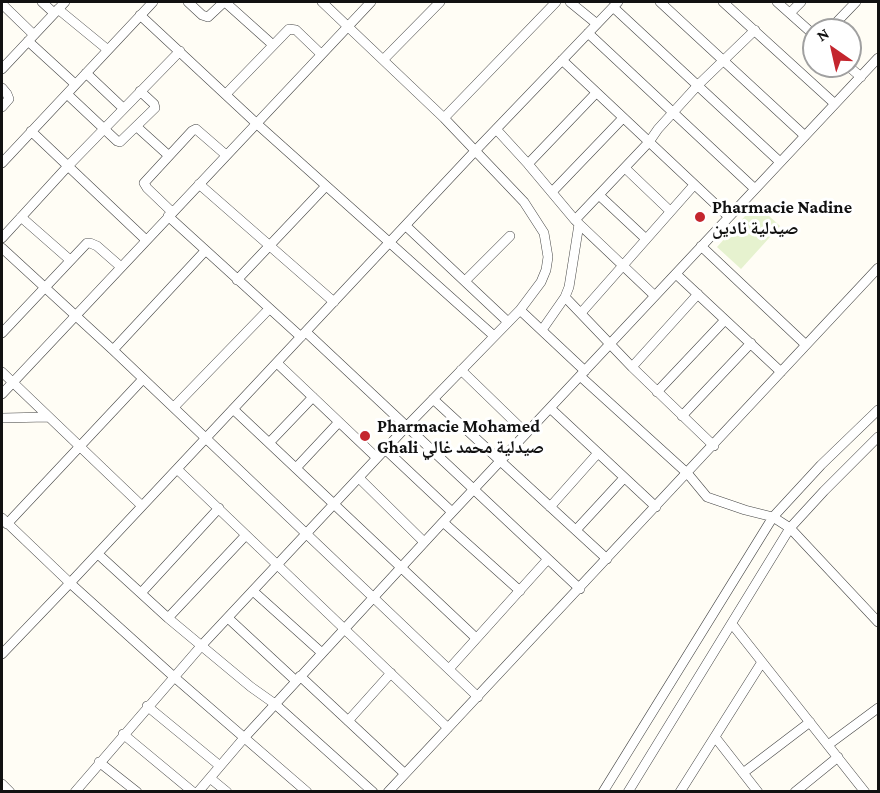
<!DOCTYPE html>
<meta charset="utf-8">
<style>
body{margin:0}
#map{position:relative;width:880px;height:793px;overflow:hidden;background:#fffdf5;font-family:"Crimson Pro",serif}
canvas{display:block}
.frame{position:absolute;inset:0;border:3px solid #111;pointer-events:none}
.north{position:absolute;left:802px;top:18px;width:60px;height:60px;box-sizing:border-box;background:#fff;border:2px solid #a0a0a0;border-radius:50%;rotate:326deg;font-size:16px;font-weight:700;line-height:24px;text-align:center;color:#111}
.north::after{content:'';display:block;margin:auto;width:21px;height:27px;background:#c4262e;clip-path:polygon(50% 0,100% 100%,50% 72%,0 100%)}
</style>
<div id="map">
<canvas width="880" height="793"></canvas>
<div class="frame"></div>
<div class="north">N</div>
</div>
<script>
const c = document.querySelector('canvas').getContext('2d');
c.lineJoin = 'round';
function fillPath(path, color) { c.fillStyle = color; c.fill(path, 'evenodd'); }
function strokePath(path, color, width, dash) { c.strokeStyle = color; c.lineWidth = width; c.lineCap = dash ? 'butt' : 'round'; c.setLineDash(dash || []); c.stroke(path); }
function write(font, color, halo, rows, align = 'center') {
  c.font = font + ' "Crimson Pro","Noto Naskh Arabic",serif'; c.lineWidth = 6; c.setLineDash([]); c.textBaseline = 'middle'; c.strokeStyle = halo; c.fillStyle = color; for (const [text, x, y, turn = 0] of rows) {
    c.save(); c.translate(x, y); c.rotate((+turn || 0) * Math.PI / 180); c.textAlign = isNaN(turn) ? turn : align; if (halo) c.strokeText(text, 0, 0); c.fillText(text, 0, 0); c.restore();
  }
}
const pitch = new Path2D(`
 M756,204L780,226L741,269L717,247Z`);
const minor = new Path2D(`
 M42,2L54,13
 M188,2L202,15L208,17L224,2
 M225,2L273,45
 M570,2L597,24
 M660,2L805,136
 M723,2L835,104
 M777,2L814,35
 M2,4L34,35
 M613,7L780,162
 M58,9L108,50
 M790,13L801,2
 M140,15L256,123L494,336
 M829,30L856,2
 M588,33L755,189
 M28,41L75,84
 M383,60L440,2
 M562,60L729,217
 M848,66L861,77
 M2,69L65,2
 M86,73L123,108
 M2,88L7,94L9,99L2,107
 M67,94L117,141L120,142L155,108L154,104L140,91
 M226,94L289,29L296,30L321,54
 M444,118L556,2
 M137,127L168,155
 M496,129L528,164L575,220L655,296
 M31,131L146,240
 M2,163L153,2
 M528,164L596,93
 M625,168L670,211
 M199,184L334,302
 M552,192L623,118
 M600,196L646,239
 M172,212L147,188L144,183L192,131L196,129L226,155
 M168,216L301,337
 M21,217L70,260
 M575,220L649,142L658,129L698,85L755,30
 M406,226L508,322
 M2,238L68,166L180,51
 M701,246L806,345
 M2,248L113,350L478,697
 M676,274L781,372
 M237,280L326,186
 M465,281L510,236
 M565,297L632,367L714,446
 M520,310L585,371
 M581,313L694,185
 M542,330L565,297L569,287L579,224
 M306,332L580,589
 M2,333L87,243H90L97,246L121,267
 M113,350L205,251
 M277,363L377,458
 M632,367L698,294
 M461,370L526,433
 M2,372L142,506
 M580,376L688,474L707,497L745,510L773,517L790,528L878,622
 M657,392L725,320
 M2,394L371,2
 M433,399L607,559
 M174,407L269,309
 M550,408L656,507
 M233,409L476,638
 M682,416L751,343
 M2,418L48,417
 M269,443L313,397
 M385,449L452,512
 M296,468L339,422
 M177,469L448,728
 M359,478L424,542
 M550,507L598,453
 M2,518L70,583L173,676L307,792
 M443,522L520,591
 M7,524L143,379
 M576,530L624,478
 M98,554L168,618L251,687L275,704L373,792
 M253,591L322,653
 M141,593L219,508
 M168,618L246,535
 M228,618L296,681
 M732,624L865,792
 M2,654L70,583L476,150L618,2
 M449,669L548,559
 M300,676L404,773
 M147,706L220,766
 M348,721L391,673
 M123,734L193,792
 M715,737L758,792
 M828,745L878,708
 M99,762L137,792
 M743,773L810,722
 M210,778L227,792
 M2,784L10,792
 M75,792L202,645L406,427L520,310L541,282L546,270L548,257L544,233L524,202L444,118L322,2
 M198,792L244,738L443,522L878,58
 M388,792L878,268
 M603,792L773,517L821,465L878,410
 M628,792L790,528L824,491L878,437
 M680,792L762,662
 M795,792L838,757`);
const markers = [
 [700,217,6,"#c4262e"],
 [365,436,6,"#c4262e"]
];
const poiNames = [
 ["Pharmacie Nadine",712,207],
 ["صيدلية نادين",712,228],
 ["Pharmacie Mohamed",377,426],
 ["Ghali صيدلية محمد غالي",377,447]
];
fillPath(pitch, '#e6f2cf');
strokePath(minor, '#444', 10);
strokePath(minor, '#fff', 9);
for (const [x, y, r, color] of markers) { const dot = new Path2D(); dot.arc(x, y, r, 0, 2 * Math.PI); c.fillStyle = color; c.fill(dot); strokePath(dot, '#fff', 2); }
write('bold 18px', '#111', '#fff', poiNames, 'left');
</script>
